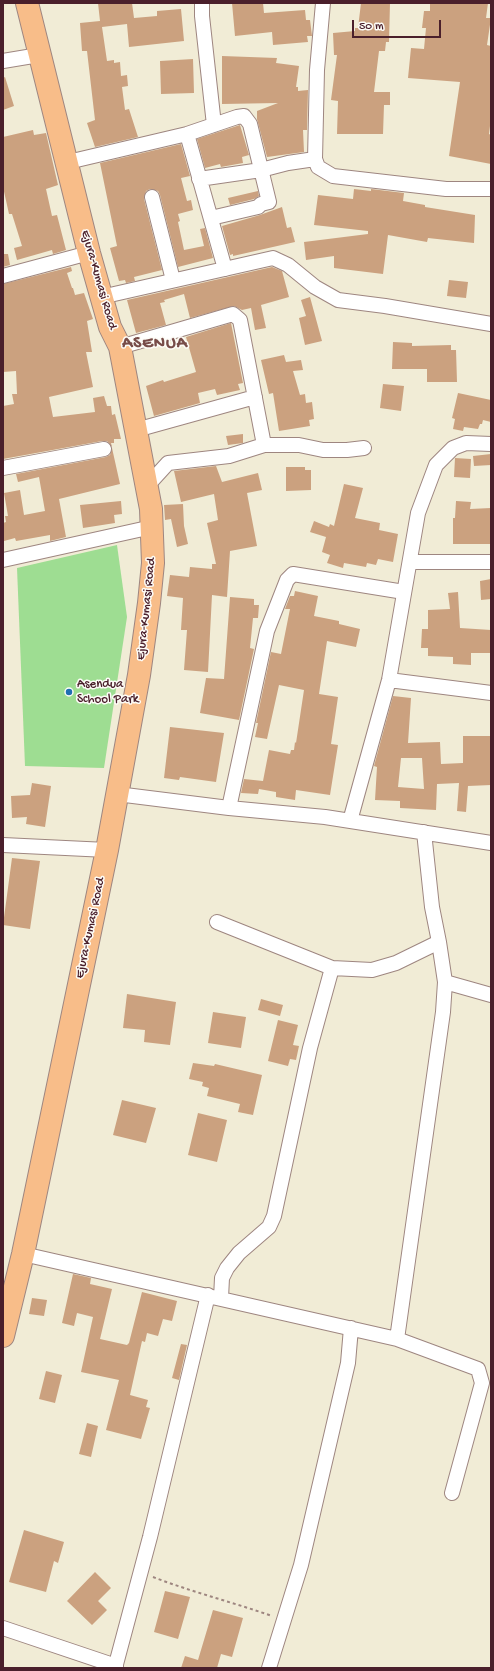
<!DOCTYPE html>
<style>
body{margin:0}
#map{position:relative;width:494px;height:1671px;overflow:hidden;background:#f1ecd6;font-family:"Gochi Hand",sans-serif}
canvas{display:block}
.frame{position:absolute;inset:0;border:4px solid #4a1f2b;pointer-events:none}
.scale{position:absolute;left:352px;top:20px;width:89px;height:18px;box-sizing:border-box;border:2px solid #4a1f2b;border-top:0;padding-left:5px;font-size:12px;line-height:14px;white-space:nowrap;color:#4a1f2b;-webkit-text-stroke:3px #fdfcf7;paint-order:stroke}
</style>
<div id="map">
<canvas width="494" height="1671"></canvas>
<div class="frame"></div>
<div class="scale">50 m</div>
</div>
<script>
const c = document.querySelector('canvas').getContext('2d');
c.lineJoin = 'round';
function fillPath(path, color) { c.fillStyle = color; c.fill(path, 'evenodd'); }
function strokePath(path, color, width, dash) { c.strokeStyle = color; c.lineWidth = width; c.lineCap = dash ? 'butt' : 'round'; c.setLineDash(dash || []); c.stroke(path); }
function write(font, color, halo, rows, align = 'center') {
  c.font = font + ' "Gochi Hand",sans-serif'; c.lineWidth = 3; c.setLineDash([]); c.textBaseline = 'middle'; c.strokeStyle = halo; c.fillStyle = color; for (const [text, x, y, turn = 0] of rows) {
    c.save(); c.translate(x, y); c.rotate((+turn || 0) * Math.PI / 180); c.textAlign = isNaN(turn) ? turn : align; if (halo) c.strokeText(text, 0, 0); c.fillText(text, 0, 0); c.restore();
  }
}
const green = new Path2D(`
 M117,545L127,617L104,768L25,766L17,568Z`);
const building = new Path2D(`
 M98,3H132L134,18L157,16V11L181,9L184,41L129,47L127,24L102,27L107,61L114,60V63L120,62L121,76L127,75L128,86L122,87L125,110L129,109L138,137L95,147L87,123L95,120L87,51H82L80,23L100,21Z
 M232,3H263L264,13L305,10L306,20H310L312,36H307L308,42L273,45L272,32L235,36Z
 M361,3H390L389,42H386L385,51H379L374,92H390V105H384L383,134H337L338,101L331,100L337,55H334L333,33L355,31V28H358Z
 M430,3H488L486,18H491L487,45L491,46V118L489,134L491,135V164L449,156L460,82L408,78L411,48L424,49L426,28H422L424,11H430Z
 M222,56L277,58L276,63L299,66L296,87H298V91L308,90L307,130H303L304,152L267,157L257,119V111L278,103L222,104Z
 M193,59L194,93L161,94L160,61Z
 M5,77L14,106L3,110V78Z
 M240,125L249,155L242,157L243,163L221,167L220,164L205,168L197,139Z
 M33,130L34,135L46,133L58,185L46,189L52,216L57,215L66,250L53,254L52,250L17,260L14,248L22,246L12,214H9L3,187V137Z
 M181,144L190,176L181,178L187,201L191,200L193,210L178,214L180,221L178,222L184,250L204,246L200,229L205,228L213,258L178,267L160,195L158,191L150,189L146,191L144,199L162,270L134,277L135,281L126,283L125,280L119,281L110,248L117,246L100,163Z
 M354,189L371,191V189L404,193L403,201L425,205V207L475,215L474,243L428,238L427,242L388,235L383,274L334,268V256L306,260L304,242L368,234V231L314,225L318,195L353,199Z
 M258,191L259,196L254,199L230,205L228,198Z
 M282,207L287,228L291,227L295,242L233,256V254L230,255L222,226L260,215Z
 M3,254H8L10,265L3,267Z
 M71,267L72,271L67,273L72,288H73L75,295L84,293L93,319L87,321L92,352H86L93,387L49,397L53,417L95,412L93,398L104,396L107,406H111L112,415L115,414L121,439H114V443H111L112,447L107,441H102L3,459V406L14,404L12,394H17L16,371L3,372V284Z
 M272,267L282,271L289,297L261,305L266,328L255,330L251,308L242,310L234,306L190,318L184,294L164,300L165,302L160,303L166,325L136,333L127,300Z
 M449,280L468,282L466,298L447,296Z
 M310,297L322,341L305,345L299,318L306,316L301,300Z
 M231,323L243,383L238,384L240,390L217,395L215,389L198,393L200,403L154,416L146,386L163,380L164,382L196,372L186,337Z
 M393,342L412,343V346L451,345V350H456L457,382H427V369H392Z
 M284,355L286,362L301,360L303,370L293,371L300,395L305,394L306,403L312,402L314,419L309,420L310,426L279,431L273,393L269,394L261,360Z
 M383,384L404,386L401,411L380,408Z
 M458,393L491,400V422L483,420L482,424H480L478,429L464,427L463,431L453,429L455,419L452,418Z
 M243,434V443L228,445L226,436Z
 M112,448L120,484L59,499L66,537L50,541V535L16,541L15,538L4,541L3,523L6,522L5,516H8L4,493L20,490L24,515L45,511L39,477L18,482L16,474L106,457L110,455Z
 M491,454V465L474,466L473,456Z
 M455,458L471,459L470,478L454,477Z
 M216,466L222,482L258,473L262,490L247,493L257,546L230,551L227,597L212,595L208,672L184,670L187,630H181L183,598L167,596L170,575L189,577L190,567L212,569V564H216L207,523L218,520L214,494L181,502L174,471Z
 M286,467H305V470H311V490L286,491Z
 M344,484L363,488L355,518L380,523L379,530L398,534L393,562L378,559L376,565L367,563L366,567L344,563L343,568L327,563L330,555L322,552L326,537L310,532L314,521L329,527L330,524L334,526Z
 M121,501L122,514L114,515L115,523L83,528L80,505Z
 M456,501L471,502L470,509L491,508V544H453V518H455Z
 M183,504L184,526L188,544L177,547L171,519L165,520L164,505Z
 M491,579V599L481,600L480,581Z
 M295,591L318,596L314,616L339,621V624L360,629L356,647L327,641L319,694L338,697L331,744L338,745L330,795L296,790L295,800L276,797V792L259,789L258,794L241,793L244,779L263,781L269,750L290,754L291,750H294L295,742L296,743L304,690L279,685L267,739L255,737L258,723H256L271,652L281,654L290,609H285L290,596H294Z
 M458,592L460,628L491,630V653H471V665L453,664V657L428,656V648H421L422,629H428V610L450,609L448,593Z
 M230,597L254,599V605H259L258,618H253L250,648L254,649L239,720L200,713L206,678L224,679Z
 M393,696L411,698L408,743L440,742L441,764L463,763V736H491V785L468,786L466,812L457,811L459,783L437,784L436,810L400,808V801L375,800L377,767L374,766ZM401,758H422L424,789L398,787Z
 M170,727L224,733L216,782L180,777L179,780L164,778Z
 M32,783L51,786L45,827L26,824L27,817L12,818L11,796L30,795Z
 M12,858L40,861L30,929L3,925Z
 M127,994L176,1002L170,1045L144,1042L145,1030L123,1028Z
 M261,999L283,1005L280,1016L258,1010Z
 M213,1012L246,1017L241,1048L208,1043Z
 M278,1020L298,1025L293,1045L299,1046L296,1060L290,1059L288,1066L268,1061Z
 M193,1063L214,1066L215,1064L262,1075L253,1115L238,1112L240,1104L207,1096L209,1088L202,1086L203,1082L189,1079Z
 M122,1100L156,1108L146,1143L113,1135Z
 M198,1113L227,1120L217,1162L188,1155Z
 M73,1274L91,1278L90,1284L112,1289L100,1339L127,1345L129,1343L142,1292L177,1301L172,1321L163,1319L158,1336L147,1333L145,1342L142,1341L130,1395L148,1400L146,1407L150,1408L141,1439L106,1430L119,1380L81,1372L93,1317L77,1313L74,1326L62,1323Z
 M32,1298L47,1300L44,1316L29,1314Z
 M181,1344L187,1345L179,1380L172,1378Z
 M46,1371L62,1375L55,1403L39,1399Z
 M87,1423L98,1426L91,1457L79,1454Z
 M24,1530L64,1542L58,1563L54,1561L46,1592L9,1582Z
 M95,1572L111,1588L98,1601L107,1610L92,1625L67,1601Z
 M165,1591L190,1597L178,1639L154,1632Z
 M213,1610L243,1618L232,1657L221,1654L217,1668H181L185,1656L198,1660Z`);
const path = new Path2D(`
 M153,1577C192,1592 232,1602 272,1616`);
const street = new Path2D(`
 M202,3V16L214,125
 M323,3L317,70L315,159L318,167L333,176L446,189H491
 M3,61L39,55
 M187,134L225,269
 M68,162L187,134L237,117L244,116L250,124L269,202L261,204L258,207L211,218
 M199,179L261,170L288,163L315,159
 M152,197L173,280
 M3,276L89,253
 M101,297L273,258L288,265L315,287L338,300L385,306L491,324
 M120,347L233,314L240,320L264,445
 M136,430L255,397
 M3,468L104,449
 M147,486L168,463L229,456L264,445H299L323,450H347L364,448
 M3,560L152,527
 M410,562H491
 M389,680L491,693
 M117,794L229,808L325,817L491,843
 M229,808L267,631L287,580L293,574L404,592
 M350,821L389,680L418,513L436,465L453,448L466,443L491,444
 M424,832L432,907L439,942
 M3,845L107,850
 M217,922L332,968
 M445,982L491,995
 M23,1254L397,1339L478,1369L482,1383L452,1493
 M221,1298L222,1278L227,1268L239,1253L269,1227L274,1216L310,1048L332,968L372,970L396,963L439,942L445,982L443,1012L397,1339
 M3,1628L116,1666
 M115,1668L150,1537L208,1295
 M269,1668L301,1565L348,1363L351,1328`);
const primary = new Path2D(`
 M3,1336L23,1254L107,850L139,675L149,603L153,563L151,509L120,347L110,327L89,253L27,3`);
const markers = [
 [69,692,4,"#1f6fb2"]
];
const streetNames = [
 ["Ejura-Kumasi Road",98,280,74],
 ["Ejura-Kumasi Road",147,609,-84],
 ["Ejura-Kumasi Road",91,928,-78]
];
const poiNames = [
 ["Asendua",77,685],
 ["School Park",77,700]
];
const districtNames = [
 ["ASENUA",155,344]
];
fillPath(green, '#9edd92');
fillPath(building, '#cba17f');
strokePath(street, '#9e8680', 16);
strokePath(primary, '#9e8680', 24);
strokePath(path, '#9e8680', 2, [3, 3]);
strokePath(street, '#fff', 14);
strokePath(primary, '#f8bd89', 22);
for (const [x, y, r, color] of markers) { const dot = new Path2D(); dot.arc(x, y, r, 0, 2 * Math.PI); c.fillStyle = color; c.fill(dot); strokePath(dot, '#fdfcf7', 1.5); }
write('13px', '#4a1f2b', '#fdfcf7', streetNames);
write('13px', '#4a1f2b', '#fdfcf7', poiNames, 'left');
c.letterSpacing = '1px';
write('bold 17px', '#774c48', '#fdfcf7', districtNames);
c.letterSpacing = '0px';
</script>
